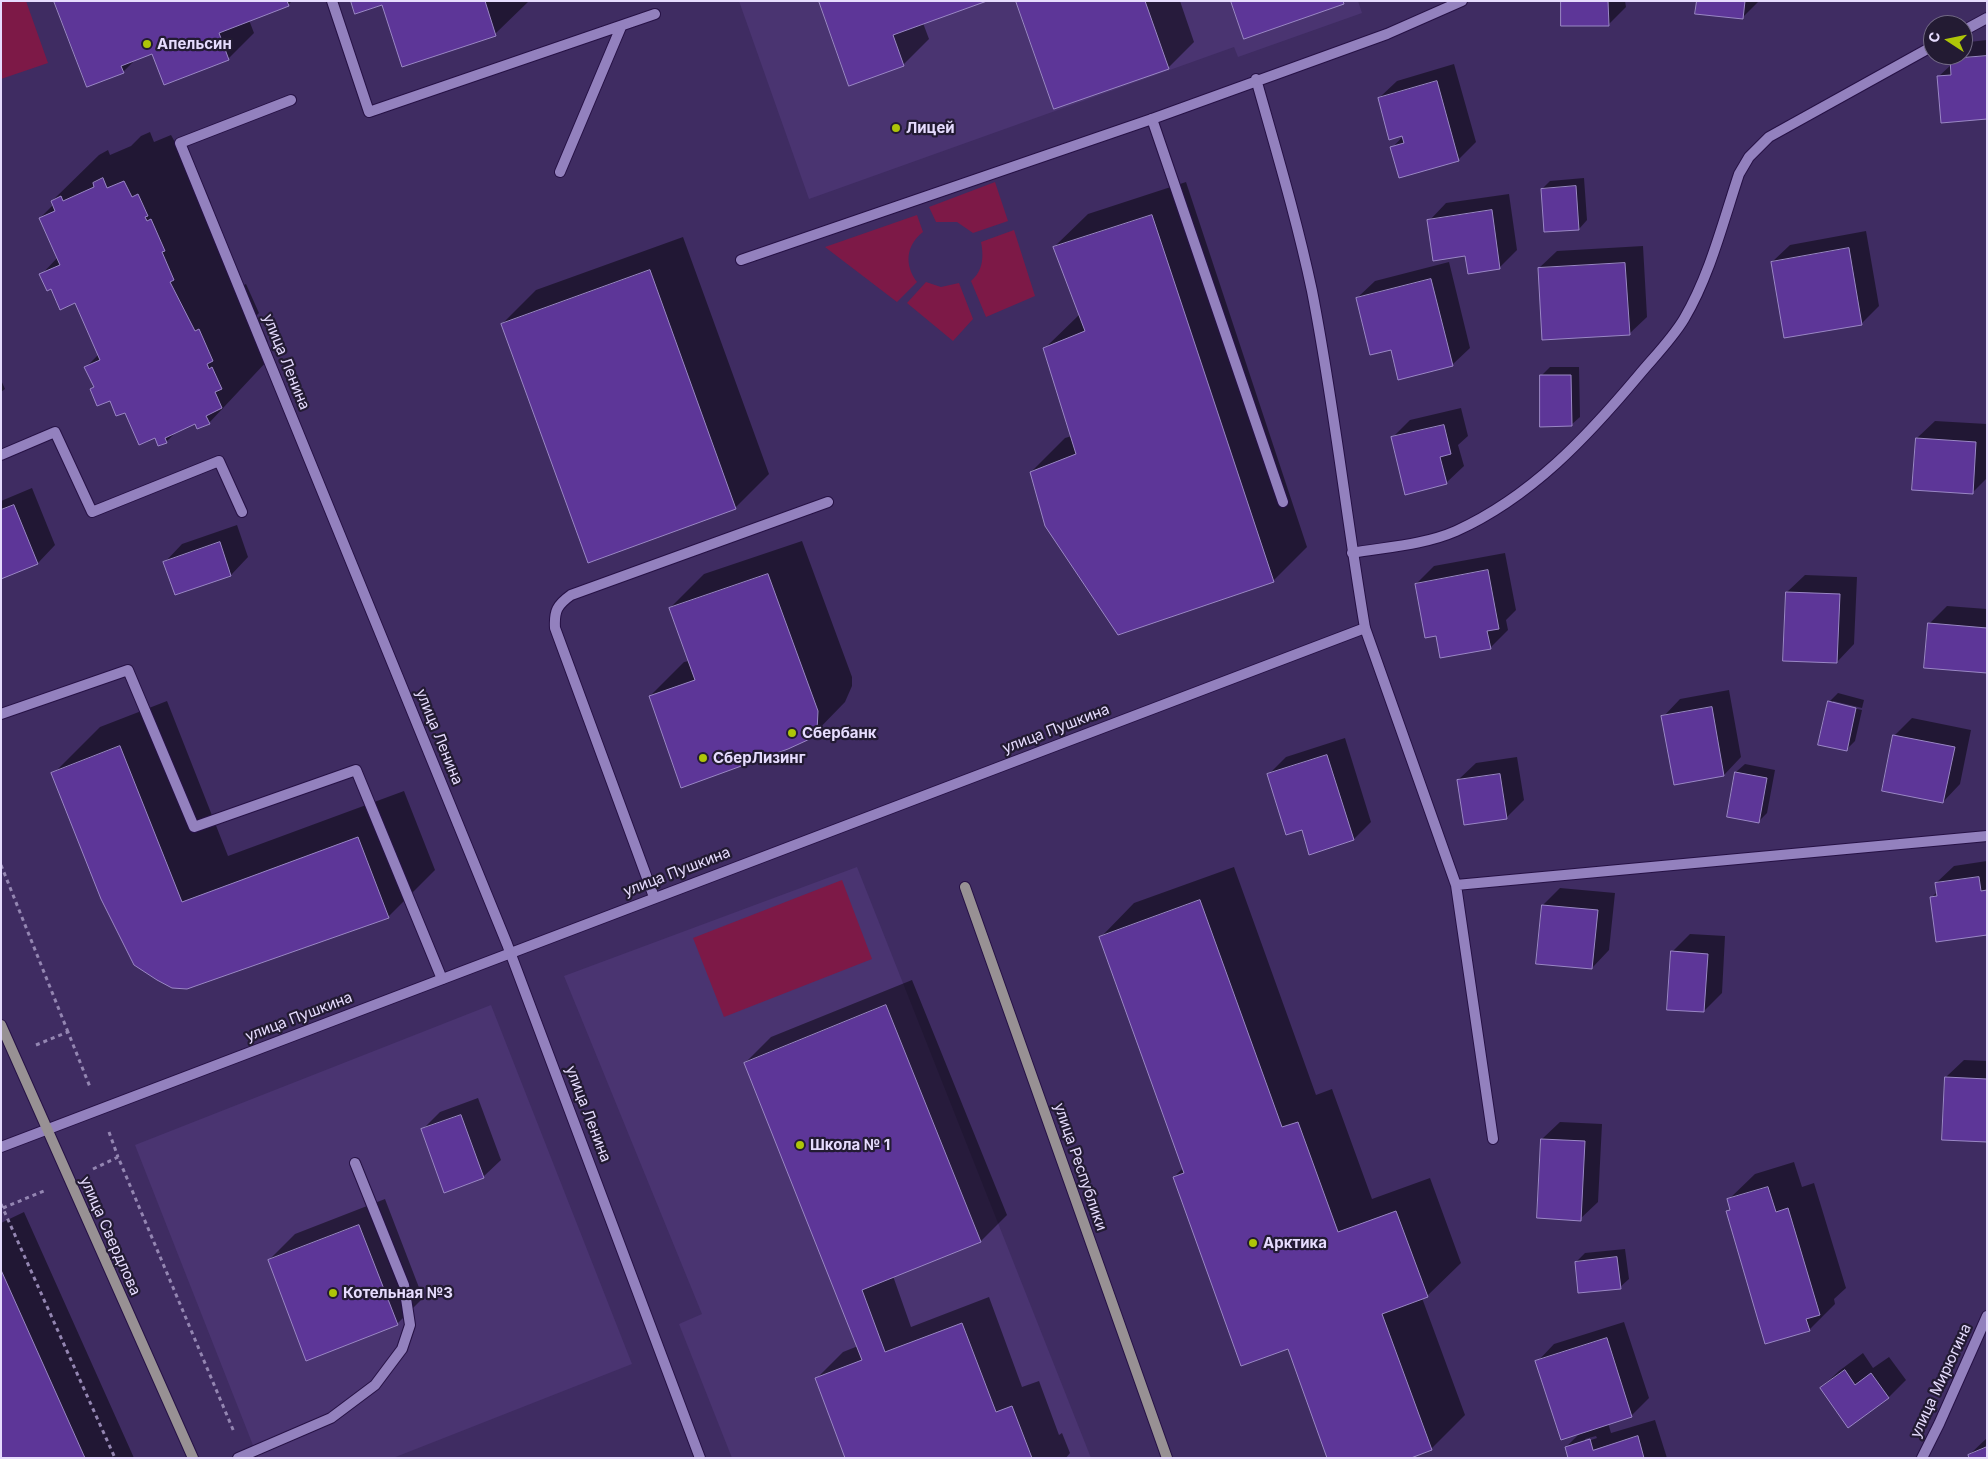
<!DOCTYPE html>
<meta charset="utf-8">
<style>
body{margin:0}
#map{position:relative;width:1988px;height:1459px;overflow:hidden;background:#3f2c62;font-family:Inter,sans-serif}
canvas{display:block}
.frame{position:absolute;inset:0;border:2px solid #e6dcfe;pointer-events:none}
.north{position:absolute;left:1923px;top:15px;width:50px;height:50px;box-sizing:border-box;background:#231b33;border:1px solid #716884;border-radius:50%;rotate:281deg;font-size:14px;font-weight:700;line-height:20px;text-align:center;color:#e6dcfe}
.north::after{content:'';display:block;margin:auto;width:18px;height:22px;background:#aec508;clip-path:polygon(50% 0,100% 100%,50% 72%,0 100%)}
</style>
<div id="map">
<canvas width="1988" height="1459"></canvas>
<div class="frame"></div>
<div class="north">С</div>
</div>
<script>
const c = document.querySelector('canvas').getContext('2d');
c.lineJoin = 'round';
function fillPath(path, color) { c.fillStyle = color; c.fill(path, 'evenodd'); }
function strokePath(path, color, width, dash) { c.strokeStyle = color; c.lineWidth = width; c.lineCap = dash ? 'butt' : 'round'; c.setLineDash(dash || []); c.stroke(path); }
function write(font, color, halo, rows, align = 'center') {
  c.font = font + ' Inter,sans-serif'; c.lineWidth = 4.5; c.setLineDash([]); c.textBaseline = 'middle'; c.strokeStyle = halo; c.fillStyle = color; for (const [text, x, y, turn = 0] of rows) {
    c.save(); c.translate(x, y); c.rotate((+turn || 0) * Math.PI / 180); c.textAlign = isNaN(turn) ? turn : align; if (halo) c.strokeText(text, 0, 0); c.fillText(text, 0, 0); c.restore();
  }
}
const built = new Path2D(`
 M739,1H1358L1362,13L1238,57L1234,47L809,199Z
 M857,867L1091,1458H732L679,1324L702,1314L564,976Z
 M491,1005L632,1364L393,1458H258L135,1145Z`);
const green = new Path2D(`
 M1,1H26L48,63L1,79Z
 M995,182L1008,221L973,233L957,222H936L929,207Z
 M917,215L923,232C906,245 904,265 917,282L897,302L825,247Z
 M1014,230L1035,296L986,317L971,281C983,271 984,257 981,242Z
 M926,282L941,287L959,283L973,319L953,341L907,303Z
 M842,880L872,959L724,1017L693,938Z`);
const shadow = new Path2D(`
 M56,1H292L288,5L249,20L254,33L228,59L153,53L136,59L123,72Z
 M352,1H529L495,34L383,4Z
 M821,1L923,23L929,39L903,65Z
 M1017,1H1180L1194,42L1168,68Z
 M1563,1H1625L1626,7L1608,25Z
 M1698,1H1759L1742,18Z
 M1987,40V118L1938,77L1952,64L1951,60L1956,55H1963V48L1969,42Z
 M1454,64L1476,142L1458,160L1392,148L1405,134L1379,98L1397,81Z
 M150,132L154,142L171,135L194,176L198,173L211,203L208,206L242,286L246,284L259,313L254,318L256,323L259,321L268,342L262,347L268,360L209,423L196,422L177,431L166,442L156,436L110,399L91,389L95,386L86,367L99,354L75,301L51,287L41,275L58,257L40,218L54,204L52,201L99,155L108,150L110,155L131,146L141,136Z
 M1584,178L1587,220L1579,229L1542,189L1550,181Z
 M1186,182L1307,547L1273,581L1031,472L1065,438L1072,436L1045,348L1080,314L1054,247L1088,214Z
 M1509,194L1517,250L1500,267L1466,255L1429,221L1446,203Z
 M1866,231L1879,306L1861,324L1772,262L1790,245Z
 M683,237L769,474L735,508L502,324L536,290Z
 M1643,246L1647,317L1629,334L1539,268L1557,251Z
 M1449,262L1470,348L1452,365L1392,348L1357,298L1375,281Z
 M1550,367H1579L1580,417L1571,425L1541,376Z
 M1,380L5,389L1,392Z
 M1461,408L1468,436L1458,445L1464,466L1446,483L1392,438L1410,420Z
 M1935,421L1987,424V478L1972,493L1917,438Z
 M32,488L55,545L38,563L1,578V501Z
 M237,525L248,557L231,575L165,562L182,544Z
 M802,541L852,677V686L845,702L811,737L650,696L684,662L689,661L670,608L704,574Z
 M1505,553L1516,610L1506,620L1508,630L1490,648L1416,584L1434,566Z
 M1805,575L1857,577L1854,644L1837,662L1787,592Z
 M1947,606L1987,609V672L1929,624Z
 M1729,690L1741,757L1724,775L1663,717L1680,699Z
 M1838,693L1864,700L1862,708L1833,701V704L1862,710L1855,741L1846,750L1829,702Z
 M167,701L228,856L404,791L435,870L388,917L187,988L53,774L100,727Z
 M1912,718L1971,730L1960,784L1943,802L1895,735Z
 M1345,738L1371,822L1354,839L1302,829L1269,774L1286,757Z
 M1517,757L1524,800L1506,818L1458,780L1476,763Z
 M1745,764L1775,770L1767,813L1758,822L1736,772Z
 M1987,861V934L1931,898L1937,892L1936,883L1954,866Z
 M1234,867L1316,1095L1332,1089L1372,1199L1430,1178L1461,1263L1427,1296L1422,1298L1465,1415L1431,1449L1288,1348L1174,1177L1184,1167L1101,937L1134,903Z
 M1560,888L1615,893L1609,950L1592,968L1543,905Z
 M1690,934L1725,936L1722,993L1704,1011L1672,952Z
 M912,980L1007,1215L981,1241L893,1276L911,1327L989,1297L1022,1387L1039,1381L1059,1435L1062,1433L1070,1453L1066,1458H847L817,1378L843,1352L858,1346L745,1063L771,1037Z
 M1964,1060L1987,1061V1141L1946,1077Z
 M478,1098L501,1160L483,1177L422,1130L440,1112Z
 M1560,1122L1602,1124L1598,1202L1580,1219L1542,1139Z
 M1794,1162L1802,1187L1814,1183L1846,1288L1834,1299L1835,1304L1809,1330L1728,1212L1731,1208L1728,1200L1755,1174Z
 M385,1199L423,1298L397,1324L269,1260L295,1234Z
 M24,1212L134,1458H1V1223Z
 M1625,1249L1629,1279L1620,1287L1576,1262L1585,1253Z
 M1624,1322L1649,1398L1631,1416L1608,1423L1611,1433L1655,1420L1667,1458H1569L1566,1447L1581,1432L1537,1362L1554,1344ZM1596,1436L1597,1438L1585,1442V1439Z
 M1863,1353L1873,1368L1889,1357L1906,1380L1888,1398L1821,1388L1839,1371Z
 M1987,1438V1458L1969,1455Z`);
const building = new Path2D(`
 M54,1H287L289,6L219,33L229,60L164,85L152,54L121,66L124,73L87,87Z
 M351,1H485L496,36L402,67L382,5L355,14Z
 M819,1H987L893,35L904,66L849,86Z
 M1016,1H1145L1169,69L1054,109Z
 M1231,1H1343L1344,4L1244,39Z
 M1561,1H1608L1609,26H1561Z
 M1697,1H1745L1743,19L1695,14Z
 M1987,56V119L1941,123L1937,76L1951,75L1950,59Z
 M1437,81L1459,161L1399,178L1390,147L1404,143L1402,136L1389,140L1378,98Z
 M103,178L107,188L124,181L132,197L138,194L148,216L145,217L147,221L151,219L165,251L162,252L174,280L170,282L195,331L199,329L213,361L207,364L209,369L212,367L222,389L215,392L222,408L206,416L210,424L197,429L195,424L165,438L167,443L158,446L155,438L139,445L125,413L116,416L110,401L97,406L90,389L94,387L84,367L100,360L75,303L60,310L51,289L47,291L39,274L60,265L39,218L55,211L51,201L61,196L63,201L94,187L93,183Z
 M1576,186L1579,230L1544,232L1541,189Z
 M1492,210L1500,269L1468,274L1465,256L1433,261L1427,220Z
 M1152,215L1274,582L1118,635L1045,526L1030,472L1076,454L1043,348L1085,331L1053,247Z
 M1849,248L1862,325L1784,338L1771,262Z
 M1625,263L1630,335L1542,340L1538,268Z
 M650,270L736,509L588,563L501,324Z
 M1431,279L1453,366L1398,380L1391,350L1370,355L1356,298Z
 M1540,375H1571L1572,426L1540,427Z
 M1444,425L1451,454L1440,457L1447,484L1405,495L1391,437Z
 M1916,438L1976,442L1973,494L1912,490Z
 M14,505L38,564L1,579V510Z
 M220,542L231,576L175,595L163,562Z
 M1488,570L1499,629L1487,631L1491,649L1440,658L1436,636L1425,638L1415,584Z
 M768,574L818,711L817,731L812,738L788,749L681,788L649,696L695,680L669,608Z
 M1786,592L1840,594L1837,663L1783,661Z
 M1928,623L1987,628V673L1924,668Z
 M1828,701L1856,708L1847,751L1818,745Z
 M1712,707L1724,776L1674,785L1661,716Z
 M1893,735L1955,747L1943,803L1882,791Z
 M120,746L182,902L358,837L389,918L187,989L172,988L157,980L134,965L101,899L51,773Z
 M1327,755L1354,840L1309,855L1302,830L1286,835L1267,774Z
 M1735,772L1767,778L1759,823L1727,817Z
 M1500,774L1507,819L1464,825L1457,780Z
 M1979,877L1981,891L1987,890V935L1936,942L1930,897L1937,896L1935,883Z
 M1200,900L1282,1127L1298,1122L1338,1232L1396,1211L1428,1297L1382,1314L1432,1450L1411,1458H1327L1288,1349L1241,1366L1173,1177L1184,1173L1099,937Z
 M1542,905L1598,910L1592,969L1536,964Z
 M1671,951L1708,954L1704,1012L1667,1010Z
 M886,1005L981,1242L862,1290L885,1352L962,1323L996,1412L1012,1406L1032,1458H845L815,1378L862,1360L744,1063Z
 M1945,1077L1987,1079V1142L1942,1140Z
 M461,1115L484,1178L444,1193L421,1129Z
 M1541,1139L1585,1141L1581,1221L1537,1218Z
 M1768,1187L1776,1212L1788,1208L1820,1315L1806,1319L1810,1331L1765,1344L1726,1211L1730,1210L1727,1199Z
 M359,1225L398,1325L306,1361L268,1260Z
 M1617,1257L1621,1289L1578,1293L1575,1262Z
 M1,1270L85,1458H1Z
 M1607,1338L1632,1417L1561,1440L1535,1361Z
 M1845,1370L1855,1385L1871,1373L1889,1398L1848,1428L1820,1388Z
 M1638,1436L1644,1458H1568L1565,1447L1590,1439L1593,1450Z
 M1987,1447V1458H1969L1968,1455Z`);
const path = new Path2D(`
 M1,865L68,1032
 M36,1045L68,1032L90,1087
 M109,1132L118,1157
 M93,1169L118,1157L234,1432
 M1,1204L115,1458
 M3,1208L46,1190`);
const lane = new Path2D(`
 M332,1L369,112L655,14
 M1963,31L1987,18
 M1152,119L1283,502
 M560,172L621,27
 M1,455L55,432L92,512L219,461L242,512
 M1352,553C1386,547 1424,545 1456,531C1531,497 1587,437 1639,375C1654,357 1672,339 1684,319C1710,275 1723,222 1739,174L1749,157L1769,137L1933,46
 M1365,628L1456,885L1987,836
 M1,714L128,670L194,827L356,770L442,979
 M1456,885L1493,1139
 M654,897L555,628C554,611 557,605 571,595L828,502
 M238,1458L331,1418L375,1385L402,1349L410,1325L404,1285L355,1163`);
const street = new Path2D(`
 M291,100L180,143L507,944L700,1458
 M741,260L1152,119L1387,34L1462,1
 M1,1147L1365,628C1346,516 1334,403 1312,291C1297,220 1276,150 1256,79
 M1922,1458L1939,1424L1987,1316`);
const secondary = new Path2D(`
 M965,887L1167,1458
 M1,1025L193,1458`);
const markers = [
 [147,44,5,"#aec508"],
 [896,128,5,"#aec508"],
 [792,733,5,"#aec508"],
 [703,758,5,"#aec508"],
 [800,1145,5,"#aec508"],
 [1253,1243,5,"#aec508"],
 [333,1293,5,"#aec508"]
];
const poiNames = [
 ["Апельсин",157,44],
 ["Лицей",906,128],
 ["Сбербанк",802,733],
 ["СберЛизинг",713,758],
 ["Школа № 1",810,1145],
 ["Арктика",1263,1243],
 ["Котельная №3",343,1293]
];
const streetNames = [
 ["улица Ленина",286,362,68],
 ["улица Пушкина",1056,729,-21],
 ["улица Ленина",439,737,68],
 ["улица Пушкина",677,872,-21],
 ["улица Пушкина",299,1017,-21],
 ["улица Ленина",588,1114,69],
 ["улица Республики",1080,1167,71],
 ["улица Свердлова",110,1236,66],
 ["улица Мирюгина",1941,1381,-65]
];
fillPath(built, '#4a3471');
fillPath(green, '#7d1947');
fillPath(shadow, '#0007');
fillPath(building, '#5d3698');
strokePath(building, '#9a87c5', 1);
strokePath(lane, '#261145', 12);
strokePath(street, '#261145', 12);
strokePath(secondary, '#261145', 12);
strokePath(path, '#9486b2', 3, [4, 4]);
strokePath(lane, '#9381be', 10);
strokePath(street, '#9381be', 10);
strokePath(secondary, '#989194', 10);
for (const [x, y, r, color] of markers) { const dot = new Path2D(); dot.arc(x, y, r, 0, 2 * Math.PI); c.fillStyle = color; c.fill(dot); strokePath(dot, '#231b33', 2); }
write('bold 15px', '#e6dcfe', '#231b33', poiNames, 'left');
write('15px', '#e6dcfe', '#231b33', streetNames);
</script>
